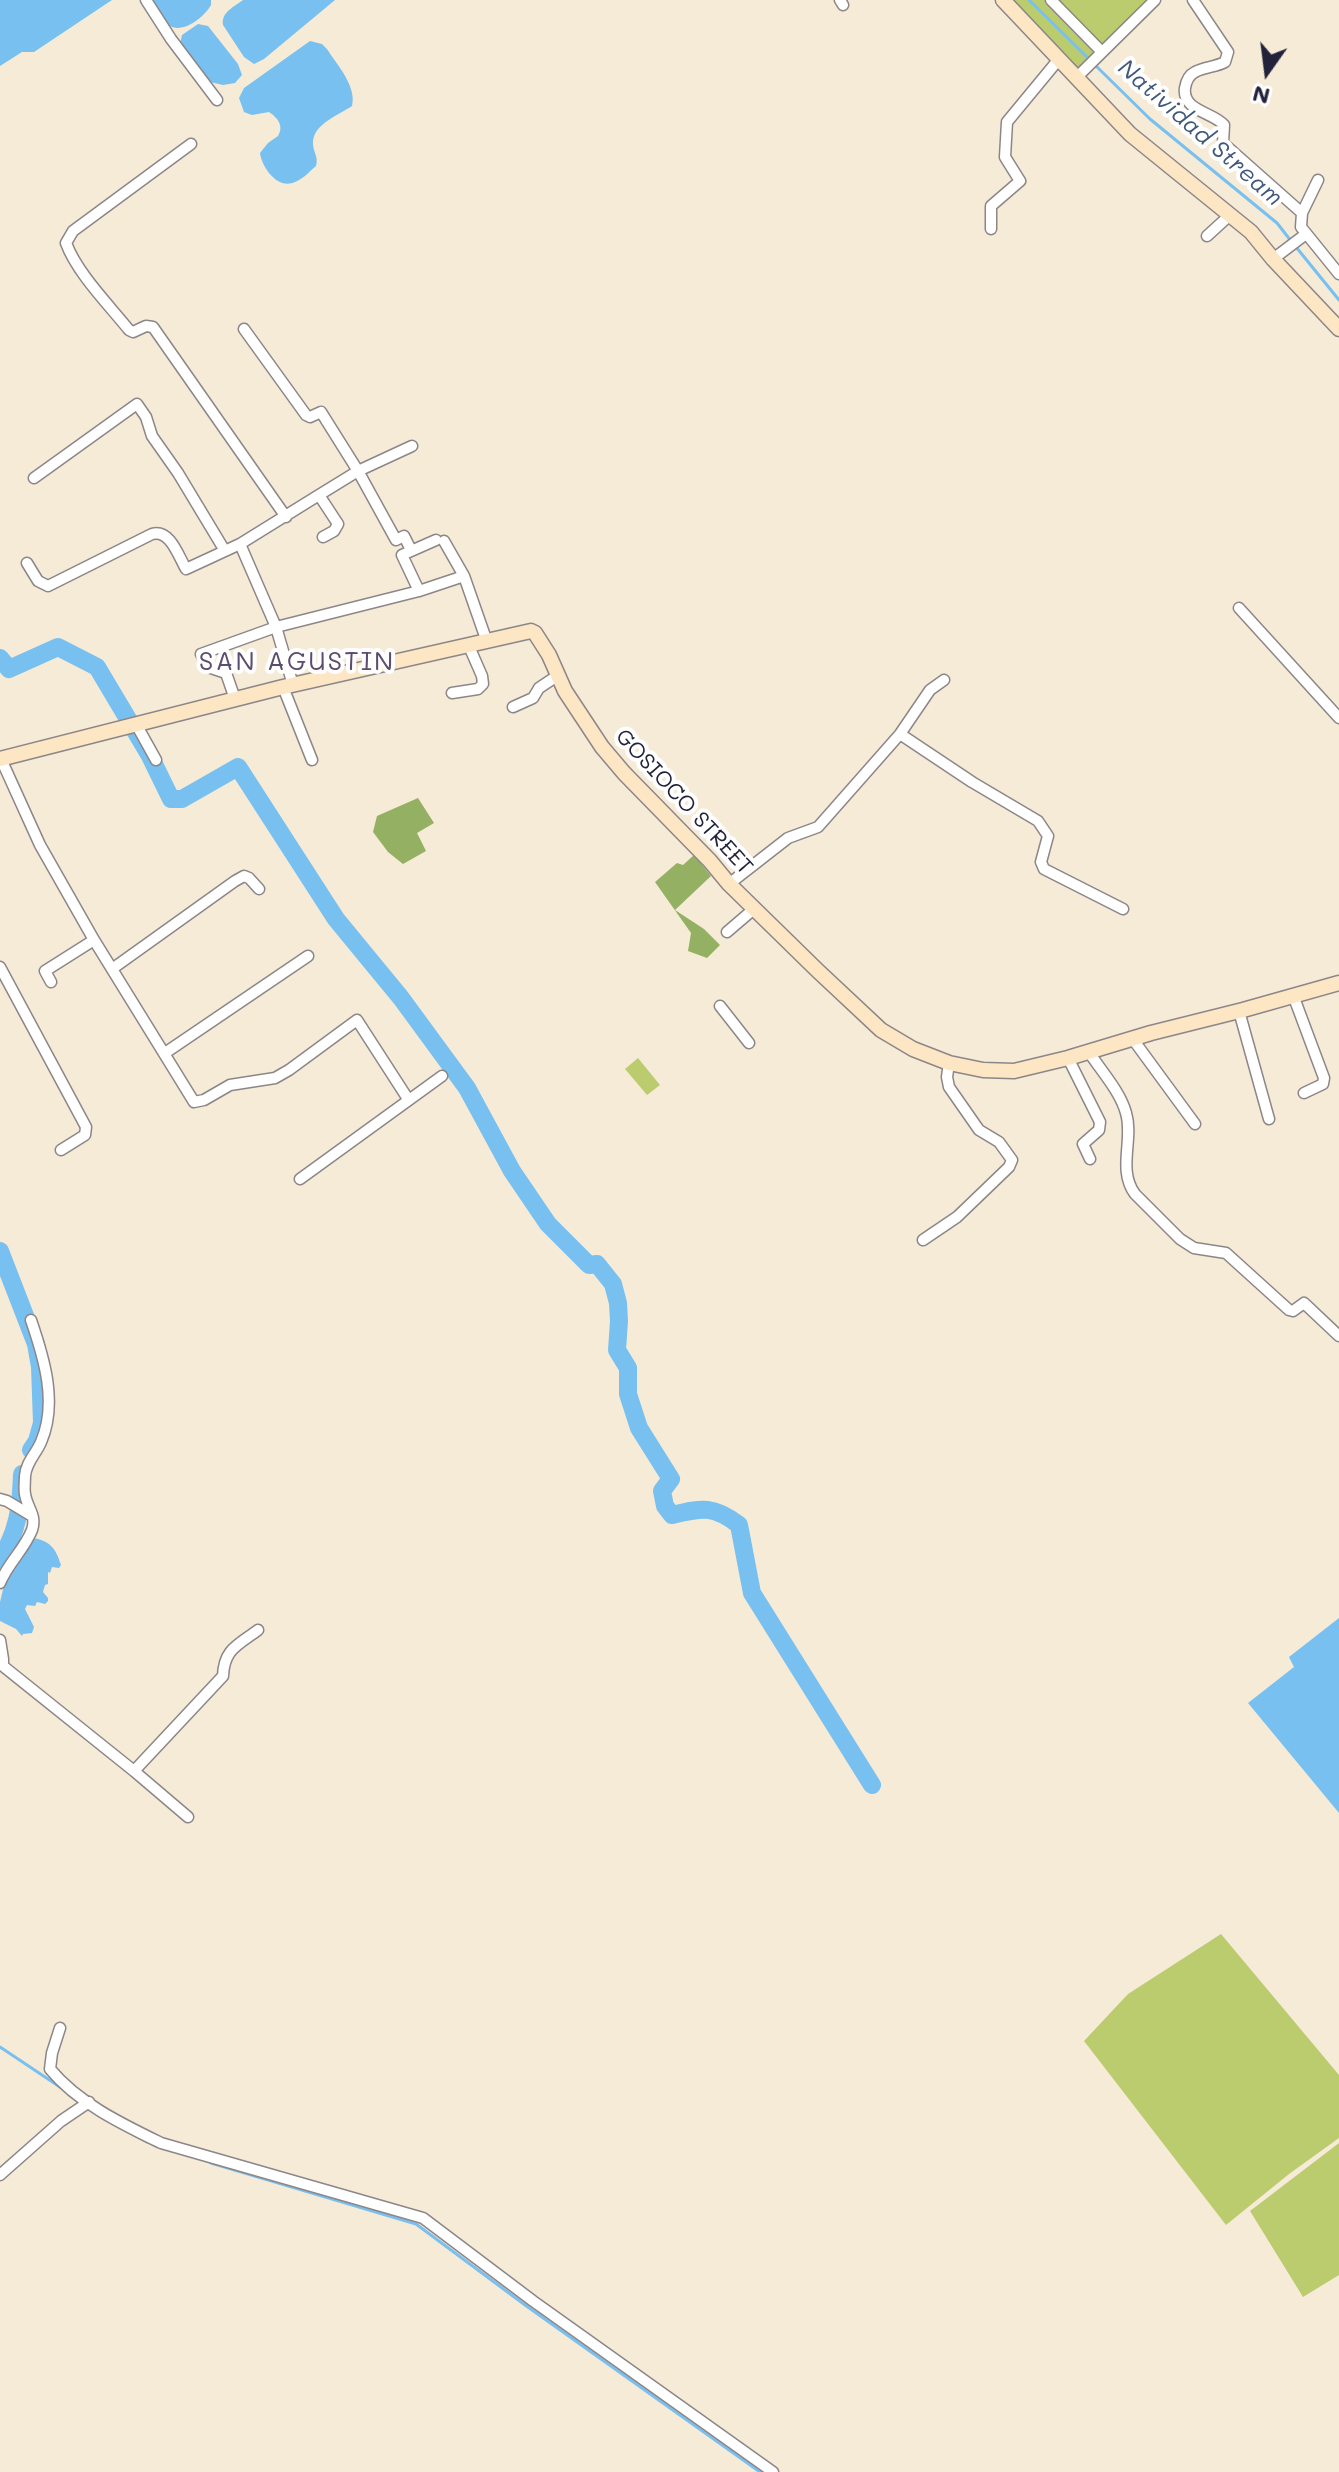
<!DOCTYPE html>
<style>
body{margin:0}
#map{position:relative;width:1339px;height:2472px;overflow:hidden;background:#f6ebd7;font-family:Mali,sans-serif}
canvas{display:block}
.north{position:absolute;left:1227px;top:32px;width:80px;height:80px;-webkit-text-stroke:6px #fff;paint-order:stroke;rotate:194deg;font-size:22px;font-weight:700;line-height:32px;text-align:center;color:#22223b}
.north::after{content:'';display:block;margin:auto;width:28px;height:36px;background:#22223b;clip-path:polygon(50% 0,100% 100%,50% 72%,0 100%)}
</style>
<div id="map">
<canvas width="1339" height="2472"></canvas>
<div class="north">N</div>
</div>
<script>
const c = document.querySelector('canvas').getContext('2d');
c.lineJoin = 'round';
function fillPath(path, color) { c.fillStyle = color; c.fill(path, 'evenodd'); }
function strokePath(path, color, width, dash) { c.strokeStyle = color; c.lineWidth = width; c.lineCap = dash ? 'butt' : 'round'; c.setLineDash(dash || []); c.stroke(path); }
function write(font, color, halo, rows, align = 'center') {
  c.font = font + ' Mali,sans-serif'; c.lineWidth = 8; c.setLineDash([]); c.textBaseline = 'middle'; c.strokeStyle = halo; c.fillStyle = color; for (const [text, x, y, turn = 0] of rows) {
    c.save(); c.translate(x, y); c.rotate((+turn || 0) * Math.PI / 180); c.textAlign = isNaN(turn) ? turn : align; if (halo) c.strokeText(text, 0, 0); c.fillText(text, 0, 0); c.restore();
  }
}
const green = new Path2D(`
 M1010,0H1147L1077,69Z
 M638,1058L660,1085L647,1095L625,1069Z
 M1221,1934L1339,2075V2138L1289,2174L1226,2225L1084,2041L1128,1994Z
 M1339,2143V2275L1303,2297L1250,2211Z`);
const forest = new Path2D(`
 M418,798L434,823L417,833L426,851L403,864L388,852L373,832L377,816Z
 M694,855L711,876L675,910L704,929L720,945L707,958L688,951L691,933L655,882L677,863L683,865Z`);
const water = new Path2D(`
 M0,0H112L34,52H22L0,66Z
 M150,0H211V5C205,16 186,32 172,27C162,23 155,8 150,0Z
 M243,0H335L264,59L254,64L244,57L223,25C221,12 234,7 243,0Z
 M198,24L208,26L238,64L242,75L235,83L223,85L210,82L180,44L182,35Z
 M310,41L322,44L327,49C337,65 357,86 352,106C339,115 315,123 313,141C312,151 319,156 316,166C309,172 303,179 295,182C278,190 262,168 260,153L268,143L278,136C284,126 278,118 269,112L252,115L244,112L239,98L244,88Z
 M32,1538C49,1540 56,1548 61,1565L59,1568L52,1567L50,1573L48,1572V1584L45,1585L43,1592L48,1598V1601L45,1604L37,1602L35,1606L27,1605L25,1609L34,1627L32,1633L23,1634L22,1636L16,1629L0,1621V1602L4,1585Z
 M1339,1618V1813L1248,1703L1294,1667L1289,1657Z`);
const stream = new Path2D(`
 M1029,0L1090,60
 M1095,65L1150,119L1277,223L1291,241
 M1296,247L1339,300
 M0,2047L63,2089
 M125,2130L147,2142
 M211,2163L416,2224L525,2305L760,2472`);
const river = new Path2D(`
 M0,658L9,669L58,647L97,667L150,756L171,799H182L238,767L336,919L401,998L467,1088L512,1171L548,1224L589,1265L597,1264L613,1284L618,1303L619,1321L617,1350L628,1368V1394L639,1428L671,1479L662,1491L665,1506L672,1515C702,1508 713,1505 739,1525L752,1593L872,1785
 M0,1251L36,1344L40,1367L42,1423L37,1441L31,1450
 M0,1559C18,1533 21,1505 22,1474`);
const street = new Path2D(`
 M146,0L171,39L217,100
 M840,0L843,5
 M1051,0L1102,52
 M1193,0L1228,52L1225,62C1216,67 1204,67 1195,72C1189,75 1186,82 1185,88C1182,111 1213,112 1224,125L1223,143L1302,213
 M1077,77L1155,0
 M191,144L73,231L66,243C77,273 109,305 129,330L133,332L146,326L153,327L286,517
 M1318,180L1302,213L1301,227L1339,274
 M991,229V206L1020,181L1005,157L1007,122L1059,59
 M1207,236L1230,215
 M1273,259L1306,234
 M244,329L306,415L310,417L321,412L358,471L319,495L338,524L334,531L323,537
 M34,478L137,404L146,417L152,436L178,473L225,551
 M444,541L464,576
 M240,544L276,627L293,685
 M411,550L404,536L396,540L358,471L412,446
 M27,563L38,581L48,586L152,534C170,529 178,555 186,569L240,544L319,495
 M419,591L402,555L436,540
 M1239,608L1339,718
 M944,680L930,690L900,734L972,782L1038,821L1048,836L1041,862L1044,869L1123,909
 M283,687L312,760
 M452,693L478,689L483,684L482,676L468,644
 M235,699L226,673L208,667L201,654L276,627L419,591L464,576L486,639
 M513,707L533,698L539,688L557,676
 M136,724L156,760
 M1,759L40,845L94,940L194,1102L204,1100L230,1085L275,1078L289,1070L357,1020L408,1099
 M729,884L788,838L818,827L900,734
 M727,932L755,908
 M0,967L86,1127L85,1135L61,1150
 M112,969L235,881L244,876L249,878L259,889
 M51,982L45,971L94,940
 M1293,995L1324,1078L1323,1084L1304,1093
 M720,1006L749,1043
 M1239,1011L1269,1119
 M1132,1038L1195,1124
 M1089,1052C1101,1071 1120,1091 1126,1113C1134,1139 1117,1170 1135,1194L1180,1239L1194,1248L1226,1253L1289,1310L1293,1311L1304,1303L1339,1336
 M165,1053L308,956
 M1068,1058L1100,1122L1099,1130L1083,1144L1090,1159
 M300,1179L442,1076
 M923,1240L957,1217L1009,1167L1012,1160L999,1142L979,1130L949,1087L947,1077L949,1063
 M0,1499L7,1501L32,1516
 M0,1583C8,1563 24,1550 32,1530C37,1515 27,1508 25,1494C24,1489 25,1481 25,1476C26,1462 36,1454 41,1442C58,1403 44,1358 31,1320
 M0,1640L3,1659
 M0,1657L3,1659V1666L134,1771L188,1817
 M134,1771L223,1676C224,1649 238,1645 258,1630
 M60,2028L52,2053L50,2069C78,2103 122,2124 161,2143L423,2218L533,2301L773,2472
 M0,2175L61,2121L89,2102`);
const secondary = new Path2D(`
 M1003,0L1130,134L1251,232L1273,259L1339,329
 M0,759L283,687L531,631L535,633L549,655L565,691L602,747L624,773L710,861L729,884L818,971L881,1030L913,1049L949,1063L983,1070L1014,1071L1068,1058L1151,1033L1243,1010L1339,983`);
const streetNames = [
 ["GOSIOCO STREET",684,802,47]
];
const waterNames = [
 ["Natividad Stream",1200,133,41]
];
const quarterNames = [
 ["SAN AGUSTIN",297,662]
];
fillPath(green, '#bbcc6f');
fillPath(forest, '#94b062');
fillPath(water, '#78c0f0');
strokePath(stream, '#78c0f0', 3);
strokePath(river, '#78c0f0', 18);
strokePath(street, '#8c8689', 13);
strokePath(secondary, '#8c8689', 17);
strokePath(street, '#fff', 10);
strokePath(secondary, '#fce6c4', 14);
write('22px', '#22223b', '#fff', streetNames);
write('italic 24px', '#40597a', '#fff', waterNames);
c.letterSpacing = '2px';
write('26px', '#5c4c6d', '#fff', quarterNames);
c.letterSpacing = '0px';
</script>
